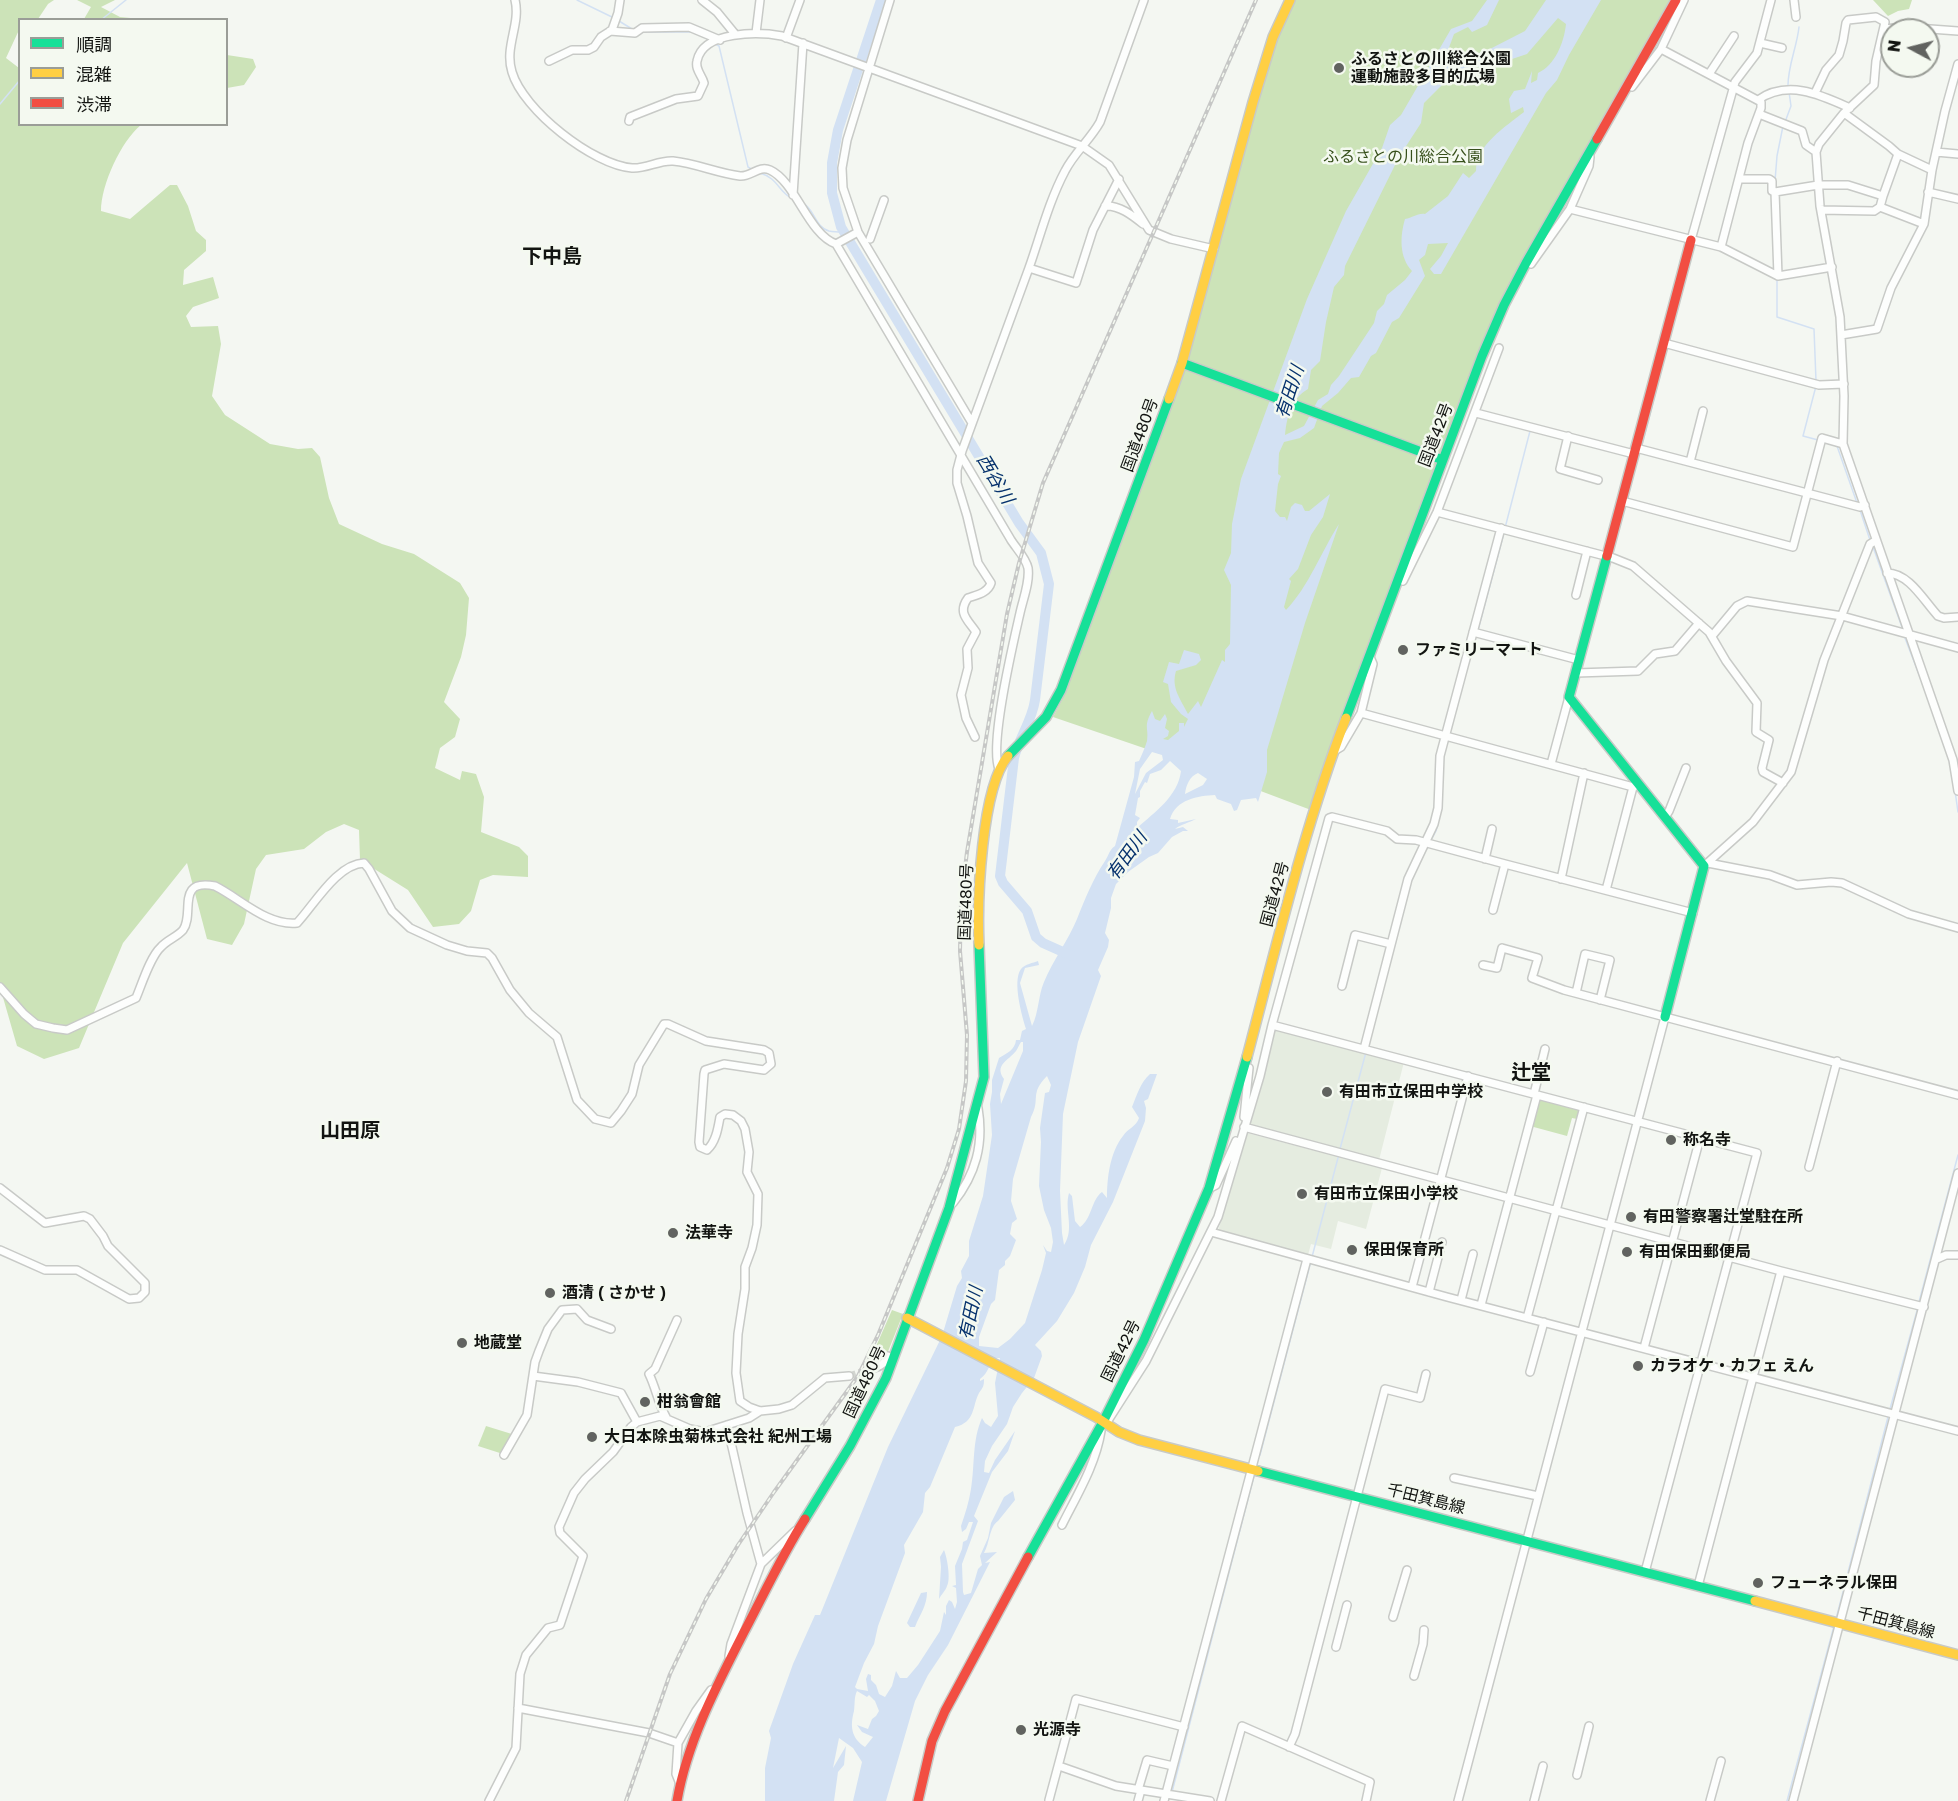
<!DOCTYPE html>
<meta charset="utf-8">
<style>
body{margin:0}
#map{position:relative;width:1958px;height:1801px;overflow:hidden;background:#f4f7f2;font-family:"Golos Text","Noto Sans JP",sans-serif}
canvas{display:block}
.legend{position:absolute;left:18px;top:18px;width:210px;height:108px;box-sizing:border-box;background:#f4f9f0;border:2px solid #9a9d97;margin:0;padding:8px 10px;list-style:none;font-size:18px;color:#121411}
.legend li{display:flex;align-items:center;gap:12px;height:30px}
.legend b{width:30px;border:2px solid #9a9d97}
.north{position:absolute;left:1880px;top:18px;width:60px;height:60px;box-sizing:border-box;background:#f4f9f0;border:2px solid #9a9d97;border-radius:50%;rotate:277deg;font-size:16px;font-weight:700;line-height:24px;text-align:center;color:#121411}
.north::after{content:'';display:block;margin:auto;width:21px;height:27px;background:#616360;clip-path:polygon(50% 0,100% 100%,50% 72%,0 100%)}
</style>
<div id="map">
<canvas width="1958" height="1801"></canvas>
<ul class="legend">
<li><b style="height:8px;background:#16e098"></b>順調</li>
<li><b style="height:8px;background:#ffcf43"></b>混雑</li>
<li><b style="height:8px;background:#f24e42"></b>渋滞</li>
</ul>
<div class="north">N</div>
</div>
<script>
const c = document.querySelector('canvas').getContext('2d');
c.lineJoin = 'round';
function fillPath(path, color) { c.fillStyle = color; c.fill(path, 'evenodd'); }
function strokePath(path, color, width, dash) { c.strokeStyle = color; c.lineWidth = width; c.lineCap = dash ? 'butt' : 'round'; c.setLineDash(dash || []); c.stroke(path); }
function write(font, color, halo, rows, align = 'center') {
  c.font = font + ' "Golos Text","Noto Sans JP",sans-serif'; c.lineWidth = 5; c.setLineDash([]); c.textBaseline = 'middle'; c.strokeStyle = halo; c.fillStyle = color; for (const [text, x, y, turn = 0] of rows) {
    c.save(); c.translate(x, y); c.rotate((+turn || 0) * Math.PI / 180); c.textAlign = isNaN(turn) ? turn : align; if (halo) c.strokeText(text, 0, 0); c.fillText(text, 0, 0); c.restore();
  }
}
const built = new Path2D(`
 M1274,1028L1404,1062L1379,1160L1251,1125L1250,1121Z
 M1247,1133L1382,1168L1366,1229L1338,1221L1331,1249L1311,1244L1308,1255L1218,1231Z`);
const green = new Path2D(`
 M0,0H54L48,4L38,19L20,20L19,30L6,58L19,68L20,124L141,125C121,141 101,185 101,211L130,219L170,185H177L188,206L196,231L206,240V251L184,270L183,285L213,277L219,298L193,307L186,316L191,327L218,326L221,344L212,396L225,415L270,444L298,449L312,448L320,457L329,498L339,524L382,544L414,554L460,583L469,598L466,635L461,657L444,702L460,719L455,737L440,748L435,768L460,780L462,771L476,774L484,797L481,832L519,847L528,856V877L493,875L480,880L471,911L459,924L433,927L408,890L360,860L359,830L344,824L326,832L304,849L266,855L256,869L244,924L232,945L207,939L187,863L123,943L79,1048L44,1059L17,1046L0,987Z
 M77,0H115L101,7L120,17L141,19H84L91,7Z
 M1293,0H1673L1514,281L1311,810L1173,758L1053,717L1062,700L1136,497L1269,58Z
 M1873,0H1912L1909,9L1898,11L1888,16Z
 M227,55L253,59L256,67L244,85L227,88Z
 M1539,1097L1580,1109L1577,1119L1572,1118L1567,1136L1530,1126Z
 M892,1310L903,1314L887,1354L882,1361L875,1362L870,1360Z
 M486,1426L515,1435L503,1454L478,1446Z`);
const water = new Path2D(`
 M1487,0H1499L1487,25L1472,32L1468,27L1454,34L1443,64L1486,51L1525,31L1546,0H1601L1569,55L1557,80L1546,93L1441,274H1434L1430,269L1441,256L1448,243L1428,244L1425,255L1419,260L1425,276L1399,318L1392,322L1376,353L1371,356L1359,377L1351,378L1338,393L1322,406L1314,428L1300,438L1284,442L1279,453L1278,474L1281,476L1278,484L1275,511L1280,517H1285L1287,521L1291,507L1295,503L1302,505L1305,511H1309L1330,494L1323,517L1311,535L1298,569L1289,579L1291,581L1284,607L1286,610C1309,586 1321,552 1339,524L1305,623L1267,750V772L1258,802L1256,798L1241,800L1237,810L1234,811L1231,804L1217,799L1215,795C1198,796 1176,799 1170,819L1178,820V823L1196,819C1189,823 1181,824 1175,829L1183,827L1188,831H1183L1172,837L1158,853L1149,857L1128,872L1116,884L1111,898V908L1105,933L1109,940L1108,947L1098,970L1101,976L1078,1042L1063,1114L1060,1191L1062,1233L1064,1245C1075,1229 1064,1210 1069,1193L1072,1196L1075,1221L1080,1227C1092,1219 1091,1200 1102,1192L1107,1198C1107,1178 1110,1152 1123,1136C1128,1128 1136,1127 1139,1118L1132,1107C1137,1095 1140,1083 1150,1074H1157L1148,1099L1144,1101L1146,1108L1145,1121L1113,1202L1091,1245L1085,1267L1074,1293L1057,1321L1035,1345L1041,1351L1042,1356L1034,1378L1022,1393L1013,1407L1007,1424L992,1446L985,1461L984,1472L989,1473L995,1460L1015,1431L1008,1451L992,1472L974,1516L978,1521L962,1564L963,1592L964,1595L971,1593L978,1569L982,1565L980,1556L988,1538L991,1523L1004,1497L1013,1491L1015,1500L998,1521C989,1527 990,1543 984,1553L997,1552L985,1563L990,1562L948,1645L928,1675L915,1701L886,1801H853L862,1762L853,1748L839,1738L833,1768L846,1746L844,1765L838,1772L834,1801H765V1768L771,1738L769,1731L793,1664L815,1615H820L888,1447L942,1336L957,1286L962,1278L961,1271L969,1256V1241L983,1196L992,1135L990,1104L992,1092V1080L999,1058C1007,1053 1015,1050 1016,1040H1020L1022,1031L1026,1029C1022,1016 1012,981 1021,969C1025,964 1033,963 1038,961L1039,965L1025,968L1020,983L1032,1026C1039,1012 1038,996 1044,982C1053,960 1068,941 1077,919C1085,899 1093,879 1105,861C1109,855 1109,850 1115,846L1134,777L1135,762L1139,761C1142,754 1145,748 1147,741C1149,727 1143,727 1152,711L1155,719L1160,721L1165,714L1167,719L1165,728L1169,731L1168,736L1163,739L1168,740L1179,731V723H1184V727L1188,719L1181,714L1171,702L1168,684L1163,682L1169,662L1179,664L1184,650L1199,654L1201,660L1196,665L1176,671C1171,688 1180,698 1188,714L1198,701L1201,707L1222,660L1225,662V650L1230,644L1231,585L1224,570L1231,553L1232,524L1241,479L1307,299L1346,211L1382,148L1390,125L1401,115L1451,29L1472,21ZM1558,18L1566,24C1564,43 1555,65 1538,73L1537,80L1531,83L1532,71L1525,89L1514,91L1509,99L1511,113L1523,107L1524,112C1505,127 1476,145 1476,171L1469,178L1463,173L1448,196L1425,214C1417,213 1413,218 1405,219C1400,236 1399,257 1412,271L1405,280L1387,295L1384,304L1377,311L1374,323L1339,376L1331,385L1328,394L1318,400L1304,426L1285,435C1287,416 1291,399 1308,389L1311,370L1320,361L1326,322L1334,287L1344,275L1345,266L1399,157L1421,123L1424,103L1444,83L1460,78L1457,74L1477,67L1485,68L1527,54ZM1152,752L1162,755L1163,760L1146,773L1135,794L1140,769ZM1170,761L1181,771C1178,796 1155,812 1137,828V822L1140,818L1135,815L1138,798L1140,797V791L1145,782L1147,783L1150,774L1161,770ZM1198,773L1207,779L1203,785L1185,794C1186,785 1190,776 1198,773ZM1021,1042H1023V1051L1001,1104L1000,1094L1004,1079C994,1065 1008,1061 1016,1051C1018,1048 1019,1045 1021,1042ZM1047,1076L1051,1085L1049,1092L1045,1093L1040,1128L1041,1142L1039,1186L1044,1210L1051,1228L1053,1242L1051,1252L1047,1251L1043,1245L1046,1253L1042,1270L1025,1323L1010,1339L998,1348L979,1346V1337L991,1304L995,1300L999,1270L1005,1265V1261L1010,1256L1016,1240L1010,1234L1012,1223L1017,1219L1011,1201L1013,1179L1031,1117C1041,1099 1029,1094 1047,1076ZM996,1358H1000L995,1383L998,1416L991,1427L985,1423L982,1418C972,1440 975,1465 971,1489C969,1502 965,1514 961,1526L962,1532L966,1529L969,1522H973L967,1540L963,1542L962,1549L955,1566L956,1585L952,1586L956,1588L957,1602L955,1609L952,1602L949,1600L946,1606V1615L944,1612L940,1631L918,1665L907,1678H900L896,1671L892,1686L885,1697L879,1694L876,1685L871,1680V1675L868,1674L866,1679L868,1691L857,1689L855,1687L864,1663L874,1644L878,1626L905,1553L904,1545L923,1512L925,1493L930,1487L955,1427C976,1422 972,1406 979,1393C983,1387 984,1387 984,1379L980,1381V1379C989,1373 988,1364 996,1358ZM857,1691L867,1697L869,1695L875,1701L879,1711L876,1716L872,1719L868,1729L857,1725L862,1732L873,1737L865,1747C851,1738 850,1726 854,1711C855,1704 854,1697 857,1691Z
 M944,1550C947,1557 951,1579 947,1586C946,1590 941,1595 939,1599L941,1567L940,1557Z
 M927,1592C927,1606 920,1614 915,1627H910L907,1623L921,1593Z`);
const stream = new Path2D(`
 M577,0L614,18
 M101,20L126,0
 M619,21L632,29
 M642,32H691
 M717,45L719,46L748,167L753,170
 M1788,88C1787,68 1797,47 1799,27
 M0,104L20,80
 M1785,122L1791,106L1789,92
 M760,173C778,178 779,193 793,199
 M1775,181L1777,156L1783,126
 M803,203C814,209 816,228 829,231C834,232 840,232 844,232
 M1695,239L1716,163
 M1777,278V317L1814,329L1816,381
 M1816,386L1803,436L1818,440
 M1642,445L1664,360
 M1837,446L1857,503
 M1860,510L1870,540
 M1505,528L1530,431
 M1873,547L1903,630
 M1478,630L1504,533
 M1905,638L1928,698
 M1456,711L1476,634
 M1955,791L1958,812
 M1430,842L1436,831L1441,810
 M1422,858L1428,846
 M1387,975L1412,878
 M1340,1149L1366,1052
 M1312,1257L1339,1154
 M1919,1302L1958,1155
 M1890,1409L1918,1307
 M1260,1455L1311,1261
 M1836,1619L1888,1417
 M1172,1792L1254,1476
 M1787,1801L1834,1626`);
const river = new Path2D(`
 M881,0L838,130L832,163V193L841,227L1019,523L1041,553L1049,584L1035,700C1032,721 1019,738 1014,758L1000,876L1003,883L1027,911L1036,937L1043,943L1072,956`);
const streetTunnel = new Path2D(`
 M849,1376L864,1371`);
const street = new Path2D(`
 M515,0C521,24 504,47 512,72C523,110 593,165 632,168C646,169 659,160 673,161C695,163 717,173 740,176C751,177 759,165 770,170C796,182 808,234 836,244L1011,540C1016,548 1026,558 1028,568C1030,582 1023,599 1020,613C1013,644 989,744 999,769
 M702,0L717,12L735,34
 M890,0L847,140L842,168L843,188L858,232L972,423
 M1794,0L1796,17
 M1885,29L1903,27L1958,31
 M610,31L635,33L642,28L689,27L720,40
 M756,33L760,0
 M786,38L800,0
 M1760,43L1782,48
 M1661,49L1761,102V108L1748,143L1721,247
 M549,61L572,50H588L594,47L601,37L612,30L618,13L620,0
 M1709,74L1734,36
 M1632,87L1661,49L1684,0
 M1815,93L1826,70L1839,55L1843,41L1846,23L1848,20L1876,17L1885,22L1876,61L1874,85L1844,113L1819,144L1816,152
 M1758,100C1788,79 1821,95 1850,108
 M1844,113L1889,146L1898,154
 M1759,114L1802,131L1806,145L1816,152L1820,206L1840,317L1844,396L1843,444L1953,760L1958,791
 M629,121L630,117L676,99L698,96L704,83C702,75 695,70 697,61C703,30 760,32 782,36L1082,146L1109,165L1149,230L1171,239L1214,249
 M1936,152L1958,154
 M1119,179L1093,230L1076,283L1029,268C1040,237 1049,201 1065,171C1074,153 1090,140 1100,122L1144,0
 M1739,179H1769L1772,181V191L1775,192L1778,276
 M1775,192L1818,185H1848L1883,196L1898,154L1932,170
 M1928,192L1958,199
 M793,195L803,43
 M1883,196L1880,207L1924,224
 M1105,206C1119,205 1132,215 1143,224
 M1570,209L1721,247L1778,276L1832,267
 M1821,210L1874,211L1880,207
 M870,239L884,200
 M1691,240L1735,82L1757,53L1771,0
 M836,244L858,232
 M1531,264L1570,209L1589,166L1590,157
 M1841,335L1877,329L1891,288L1924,224L1932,170L1945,111L1958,64
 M1664,343L1819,385L1844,384
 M1476,413L1634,454
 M1568,436L1560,469L1598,480
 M1636,448L1860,507L1865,505
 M1690,462L1703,411
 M1622,501L1793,547L1822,438L1843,444
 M1437,512L1613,558L1633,566L1709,632L1726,661L1757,703L1756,732L1769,740L1762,768L1763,772L1783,783
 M1887,573C1909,573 1924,601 1938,616L1944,618L1958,617
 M1403,581L1437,512L1499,348
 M1576,595L1587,551
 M1473,632L1579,660
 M1712,636L1737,606L1747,601L1842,616L1958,648
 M1576,673L1638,671L1655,654L1675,651L1699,623
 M1361,713L1633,787L1639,785
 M975,737L966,718L961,695L968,668L967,649L976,632C968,620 957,613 968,598C976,595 988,593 991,583L978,563L967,516L957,483V470L962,451L1029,268
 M1336,750L1341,747L1361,713L1373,664L1370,657
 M1551,764L1569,697
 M1665,817L1669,811L1686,768
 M1485,859L1492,829
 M1708,863L1770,875L1797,885L1831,882L1842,883L1909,914L1958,928
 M1704,866L1753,822L1791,772L1824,660L1870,544L1875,541
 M1561,879L1584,773
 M1606,890L1633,787
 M1493,910L1505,864
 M1483,965L1497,968L1502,948L1538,958L1532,978L1564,990L1958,1095
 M1342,986L1355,935L1391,944
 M0,987L24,1014L36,1024L53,1028L67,1030L136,998C142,984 150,957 161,947C167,940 177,937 183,930C195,914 175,878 215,886C241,899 267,926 297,923C314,905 337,864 364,863L369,869L392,911L410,928L447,945L467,951L487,953L492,958L510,990L529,1013L557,1037L577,1100L595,1119L611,1123L621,1111L632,1094L639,1065L664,1024H668L706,1041L764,1050L769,1053L771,1064L764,1070L724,1064L705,1070L704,1074L699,1142L700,1147L707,1150C716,1142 718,1128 720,1117L725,1114L733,1115L741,1121L745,1129L749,1152L747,1172L758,1194L757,1225L752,1248L745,1267V1289L738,1334L736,1373L740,1401L749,1407L760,1411L779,1409L792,1405L825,1378L849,1376
 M1576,993L1585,954L1610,960L1600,1000
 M1272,1025L1757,1153L1645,1572
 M1364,1049L1408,879L1434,824L1438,808L1440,756L1501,528
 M1534,1094L1545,1049
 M1244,1117L1249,1068
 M1244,1127L1781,1271L1924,1307
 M1809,1167L1837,1061
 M0,1188L45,1223L84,1216L90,1219L103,1236L108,1246L145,1283V1292L139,1298L129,1299L77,1270H45L0,1250
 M1210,1188L1216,1185L1236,1141
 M953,1203C976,1174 984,1144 978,1108
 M1211,1232L1447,1297L1958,1431
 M1937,1259L1946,1255H1958
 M1412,1287L1468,1076
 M1429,1292L1442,1242
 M1461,1300L1473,1254
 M1481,1305L1537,1095
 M1527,1318L1584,1107
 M1644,1348L1700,1138
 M864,1371C874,1368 884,1367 888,1356
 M1530,1372L1544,1322
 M533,1376L578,1382L621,1393L637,1422
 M666,1417C658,1403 656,1388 649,1374L655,1369L677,1320
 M1107,1422L1146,1361L1218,1217L1260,1076L1272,1025L1329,818L1332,817L1387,831L1397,839L1416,840L1505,864L1693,913
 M727,1425L747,1513L761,1564
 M504,1455L527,1415L535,1362L539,1351L548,1329L562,1310L577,1309L587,1320L611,1329
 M1454,1478L1538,1496
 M1062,1525C1077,1495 1096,1464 1101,1431
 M1698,1586L1781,1271
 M1393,1617L1407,1570
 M1336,1647L1347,1605
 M729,1656L731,1644L761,1564L795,1531
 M1414,1676L1423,1644L1424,1630
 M518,1708L649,1733L678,1743
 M1289,1747L1295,1734L1385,1389L1420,1398L1426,1374
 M1059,1766L1116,1786L1141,1790
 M1577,1775L1589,1726
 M680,1784L676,1774L678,1743L696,1711L711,1690
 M1138,1790L1147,1760L1173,1766
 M1049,1800L1076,1699L1184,1727
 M489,1801L516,1748L520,1674L526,1655L548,1628L560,1625L583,1556L560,1533L559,1527L574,1493L585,1479L613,1452L631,1427L637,1422L660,1416L690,1429L705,1432L749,1418L760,1411
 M1138,1801L1141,1790L1210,1801
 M1164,1801L1307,1259
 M1221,1801L1242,1726L1370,1782L1366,1801
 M1458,1801L1665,1017
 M1534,1801L1543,1766
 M1710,1801L1721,1761
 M1793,1801L1958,1173`);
const fast = new Path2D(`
 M1182,363L1443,460
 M1607,556L1569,697L1704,866L1665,1017
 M1346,718L1482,356L1504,305L1526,263L1597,139
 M1008,756L1046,717L1061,690L1169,399
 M1258,1471L1755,1601
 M805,1519L850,1446L886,1378L949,1208L984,1077L979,945
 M1028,1557L1103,1422L1144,1340L1209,1188L1247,1057`);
const slow = new Path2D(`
 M1169,399L1182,363L1253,102L1273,37L1290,0
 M979,945C977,902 981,788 1008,756
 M1247,1057C1277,944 1304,828 1346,718
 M907,1318L1096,1417L1119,1432L1139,1440L1258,1471
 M1755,1601L1958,1655`);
const jam = new Path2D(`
 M1597,139L1676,0
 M1607,556L1691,240
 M677,1801C687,1742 717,1685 744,1632C764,1594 782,1555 805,1519
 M918,1801L932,1741L945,1711L1028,1557`);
const rail = new Path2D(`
 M626,1801L670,1674L706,1599L738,1545L774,1492L858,1376L878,1335L947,1168L959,1129L966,1081L967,1035L960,951L961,901L967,852L1007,614L1019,563L1043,483L1256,0`);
const markers = [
 [1339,68,6,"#616360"],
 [1403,650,6,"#616360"],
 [1327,1092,6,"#616360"],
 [1671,1140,6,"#616360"],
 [1302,1194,6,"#616360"],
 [1631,1217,6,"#616360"],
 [673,1233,6,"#616360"],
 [1352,1250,6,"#616360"],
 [1627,1252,6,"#616360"],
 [550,1293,6,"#616360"],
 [462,1343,6,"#616360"],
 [1638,1366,6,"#616360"],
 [645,1402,6,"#616360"],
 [592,1437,6,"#616360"],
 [1758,1583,6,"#616360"],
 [1021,1730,6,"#616360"]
];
const poiNames = [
 ["ふるさとの川総合公園",1351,59],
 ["運動施設多目的広場",1351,77],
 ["ファミリーマート",1415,650],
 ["有田市立保田中学校",1339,1092],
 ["称名寺",1683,1140],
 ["有田市立保田小学校",1314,1194],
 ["有田警察署辻堂駐在所",1643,1217],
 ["法華寺",685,1233],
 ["保田保育所",1364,1250],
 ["有田保田郵便局",1639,1252],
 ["酒清 ( さかせ )",562,1293],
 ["地蔵堂",474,1343],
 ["カラオケ・カフェ えん",1650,1366],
 ["柑翁會館",657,1402],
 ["大日本除虫菊株式会社 紀州工場",604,1437],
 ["フューネラル保田",1770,1583],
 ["光源寺",1033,1730]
];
const parkNames = [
 ["ふるさとの川総合公園",1403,157]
];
const streetNames = [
 ["国道480号",1140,435,-70],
 ["国道42号",1436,435,-69],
 ["国道42号",1275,894,-75],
 ["国道480号",966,902,-88],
 ["国道42号",1121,1351,-64],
 ["国道480号",865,1382,-65],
 ["千田箕島線",1426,1499,14],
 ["千田箕島線",1896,1623,15]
];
const waterNames = [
 ["有田川",1290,392,-72],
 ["西谷川",995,479,59],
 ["有田川",1127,856,-54],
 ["有田川",971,1313,-78]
];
const quarterNames = [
 ["下中島",552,257],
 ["辻堂",1531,1073],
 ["山田原",350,1131]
];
fillPath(built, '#e5ece0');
fillPath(green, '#cce3b8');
fillPath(water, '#d3e1f3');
strokePath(stream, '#d3e1f3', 1.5);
strokePath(river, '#d3e1f3', 10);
strokePath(streetTunnel, '#d2d5d0', 7, [7, 3.5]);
strokePath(street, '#c8cac7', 10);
strokePath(fast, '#c8cac7', 12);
strokePath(slow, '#c8cac7', 12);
strokePath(jam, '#c8cac7', 12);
strokePath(street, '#fdfefd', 7);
strokePath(fast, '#16e098', 9);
strokePath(slow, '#ffcf43', 9);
strokePath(jam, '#f24e42', 9);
strokePath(rail, '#c6c7c6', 4);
strokePath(rail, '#f4f9f0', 1.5, [4.5]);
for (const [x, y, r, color] of markers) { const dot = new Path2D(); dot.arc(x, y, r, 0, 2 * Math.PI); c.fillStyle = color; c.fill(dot); strokePath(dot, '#f4f9f0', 2); }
write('bold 16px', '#121411', '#f4f9f0', poiNames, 'left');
write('16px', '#37501b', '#f4f9f0', parkNames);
write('16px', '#121411', '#f4f9f0', streetNames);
write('italic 18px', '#06326d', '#f4f9f0', waterNames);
write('bold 20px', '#121411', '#f4f9f0', quarterNames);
</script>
